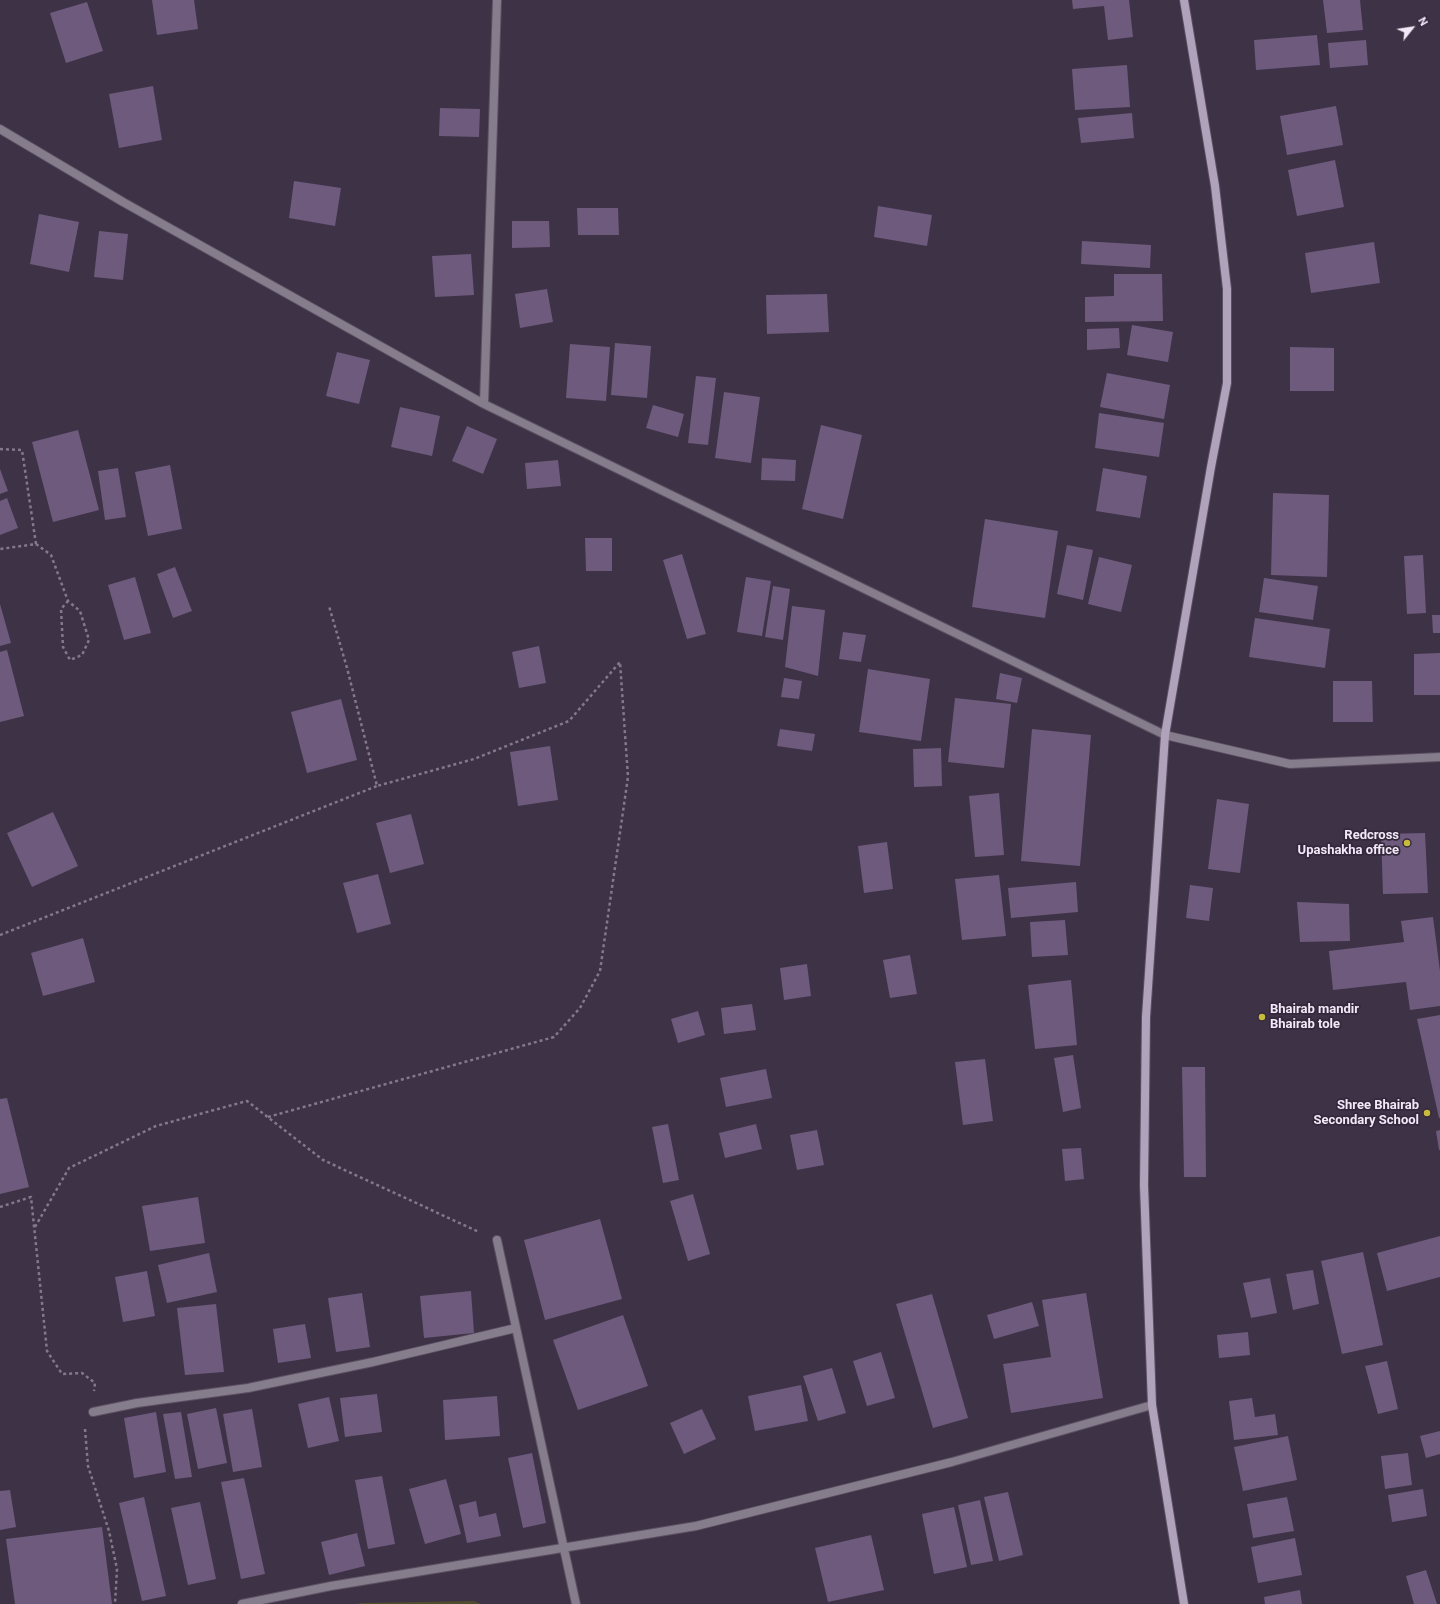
<!DOCTYPE html>
<style>
body{margin:0}
#map{position:relative;width:1440px;height:1604px;overflow:hidden;background:#3e3247;font-family:Roboto,sans-serif}
canvas{display:block}
.north{position:absolute;left:1392px;top:8px;width:40px;height:40px;-webkit-text-stroke:3px #34283d;paint-order:stroke;rotate:60deg;font-size:11px;font-weight:700;line-height:16px;text-align:center;color:#f1e9f7}
.north::after{content:'';display:block;margin:auto;width:14px;height:18px;background:#f1e9f7;clip-path:polygon(50% 0,100% 100%,50% 72%,0 100%)}
</style>
<div id="map">
<canvas width="1440" height="1604"></canvas>
<div class="north">N</div>
</div>
<script>
const c = document.querySelector('canvas').getContext('2d');
c.lineJoin = 'round';
function fillPath(path, color) { c.fillStyle = color; c.fill(path, 'evenodd'); }
function strokePath(path, color, width, dash) { c.strokeStyle = color; c.lineWidth = width; c.lineCap = dash ? 'butt' : 'round'; c.setLineDash(dash || []); c.stroke(path); }
function write(font, color, halo, rows, align = 'center') {
  c.font = font + ' Roboto,sans-serif'; c.lineWidth = 3.5; c.setLineDash([]); c.textBaseline = 'middle'; c.strokeStyle = halo; c.fillStyle = color; for (const [text, x, y, turn = 0] of rows) {
    c.save(); c.translate(x, y); c.rotate((+turn || 0) * Math.PI / 180); c.textAlign = isNaN(turn) ? turn : align; if (halo) c.strokeText(text, 0, 0); c.fillText(text, 0, 0); c.restore();
  }
}
const green = new Path2D(`
 M474,1601L481,1604H355L362,1603Z`);
const building = new Path2D(`
 M152,0H194L198,29L157,35Z
 M1072,0H1129L1133,37L1108,40L1104,6L1073,9Z
 M1323,0H1360L1363,30L1327,33Z
 M87,2L103,51L66,63L50,13Z
 M1317,35L1320,65L1256,70L1254,40Z
 M1366,40L1368,65L1330,68L1328,43Z
 M1127,65L1130,107L1075,110L1072,69Z
 M153,86L162,140L119,148L109,94Z
 M1336,106L1343,145L1287,155L1280,116Z
 M440,108L480,109L479,137L439,136Z
 M1132,113L1134,138L1081,143L1078,118Z
 M1335,160L1344,207L1297,216L1288,170Z
 M294,181L341,188L335,226L289,218Z
 M878,206L932,215L927,246L874,237Z
 M577,208H618L619,235H578Z
 M39,214L79,222L69,272L30,264Z
 M512,221H549L550,247L512,248Z
 M99,231L128,234L123,280L94,277Z
 M1082,241L1151,245L1150,268L1081,264Z
 M1374,242L1380,283L1311,293L1305,253Z
 M471,254L474,295L435,297L432,256Z
 M1114,274H1162L1163,321L1085,322V297L1114,296Z
 M547,289L553,322L520,328L515,294Z
 M827,294L829,332L767,334L766,295Z
 M1132,325L1173,332L1168,362L1127,355Z
 M1119,328L1120,348L1087,350V329Z
 M615,343L651,346L647,398L611,395Z
 M570,344L610,347L606,401L566,398Z
 M1290,347L1334,348V391H1290Z
 M337,352L370,360L359,404L326,396Z
 M1107,373L1170,385L1164,419L1100,407Z
 M696,376L716,378L708,445L688,443Z
 M724,392L760,397L751,463L715,458Z
 M653,405L684,414L678,437L646,428Z
 M400,407L440,416L432,456L391,447Z
 M1099,413L1164,423L1159,457L1095,448Z
 M821,425L862,435L843,519L802,509Z
 M467,426L497,439L483,474L452,461Z
 M78,430L99,510L53,522L32,442Z
 M762,458L796,460L795,481L761,480Z
 M558,460L561,486L527,489L525,463Z
 M170,465L182,529L148,536L135,472Z
 M118,468L126,517L105,520L98,471Z
 M1103,468L1147,476L1140,518L1096,511Z
 M0,469L8,491L0,494Z
 M1273,493L1329,495L1327,577L1271,575Z
 M7,498L18,528L0,535V501Z
 M985,519L1058,531L1045,618L972,607Z
 M585,538H612V571H586Z
 M1067,545L1093,550L1083,600L1057,594Z
 M682,554L706,634L687,639L663,560Z
 M1423,555L1426,613L1407,614L1404,556Z
 M1099,557L1132,565L1121,612L1088,604Z
 M175,567L192,611L173,618L157,574Z
 M135,577L151,633L124,640L108,585Z
 M746,577L771,581L762,636L737,632Z
 M1264,578L1318,586L1313,620L1259,612Z
 M773,586L790,589L783,640L765,637Z
 M0,604L11,643L0,646Z
 M792,606L825,610L818,676L785,667Z
 M1432,615H1440V633H1433Z
 M1255,618L1330,629L1325,668L1249,657Z
 M843,632L866,635L861,662L839,659Z
 M539,646L546,683L519,688L512,652Z
 M7,650L24,716L0,722V652Z
 M1440,653V695H1414V654Z
 M868,669L930,679L921,741L859,732Z
 M1000,673L1022,678L1017,703L996,699Z
 M784,678L802,681L799,699L781,697Z
 M1333,681H1372L1373,722H1333Z
 M955,698L1011,704L1004,768L948,762Z
 M341,699L357,760L307,773L291,712Z
 M780,729L815,734L812,751L777,746Z
 M1032,729L1091,735L1080,866L1021,861Z
 M550,746L558,800L518,806L510,752Z
 M941,748L942,786L914,787L913,749Z
 M999,793L1004,855L975,857L969,796Z
 M1217,799L1249,804L1240,873L1208,869Z
 M53,812L78,866L32,887L7,833Z
 M411,814L424,864L390,873L376,823Z
 M1425,833L1428,893L1383,894L1381,834Z
 M887,842L893,889L864,893L858,846Z
 M378,874L391,924L357,933L343,883Z
 M999,875L1006,936L962,940L955,879Z
 M1076,882L1078,912L1011,918L1008,888Z
 M1190,885L1213,888L1209,921L1186,918Z
 M1297,902L1349,904L1350,941L1300,942Z
 M1433,917L1440,971V1006L1410,1010L1406,982L1333,990L1329,951L1404,942L1401,921Z
 M1065,920L1068,955L1032,957L1030,922Z
 M83,938L95,982L43,996L31,953Z
 M910,955L917,994L890,998L883,960Z
 M807,964L811,996L784,1000L780,968Z
 M1071,980L1077,1045L1035,1049L1028,985Z
 M752,1004L756,1030L724,1034L721,1008Z
 M698,1011L705,1035L678,1043L671,1019Z
 M1440,1015V1118H1439L1417,1019Z
 M1073,1055L1081,1108L1063,1112L1054,1058Z
 M985,1059L993,1121L963,1125L955,1062Z
 M1182,1067H1205L1206,1177H1184Z
 M766,1069L772,1098L726,1107L720,1078Z
 M7,1098L29,1187L0,1194V1099Z
 M668,1124L679,1180L663,1183L652,1127Z
 M756,1124L762,1149L725,1158L719,1133Z
 M817,1130L824,1165L797,1170L790,1135Z
 M1440,1130V1150H1439L1436,1131Z
 M1081,1148L1084,1179L1065,1181L1062,1149Z
 M693,1194L710,1254L688,1261L670,1201Z
 M198,1197L205,1243L150,1251L142,1206Z
 M600,1219L622,1299L545,1320L524,1240Z
 M1440,1236V1277L1387,1291L1377,1253Z
 M1363,1252L1383,1345L1342,1354L1321,1261Z
 M209,1253L217,1292L167,1303L158,1265Z
 M1313,1270L1319,1304L1293,1310L1286,1274Z
 M147,1271L155,1316L123,1322L115,1277Z
 M1270,1278L1277,1313L1251,1318L1243,1283Z
 M471,1291L474,1333L424,1338L420,1296Z
 M362,1293L370,1347L336,1352L328,1298Z
 M1086,1293L1103,1398L1011,1413L1003,1364L1051,1357L1042,1300Z
 M932,1294L968,1418L933,1428L896,1304Z
 M1032,1302L1039,1326L994,1339L987,1315Z
 M216,1304L224,1372L185,1375L177,1308Z
 M623,1315L648,1386L578,1410L553,1340Z
 M305,1324L311,1358L278,1363L273,1329Z
 M1248,1332L1250,1355L1219,1358L1217,1335Z
 M881,1352L895,1398L867,1406L853,1361Z
 M1387,1361L1398,1409L1378,1414L1365,1366Z
 M832,1368L846,1413L818,1421L803,1376Z
 M801,1385L808,1421L755,1431L748,1396Z
 M377,1394L382,1432L345,1437L340,1398Z
 M497,1396L500,1436L445,1440L443,1400Z
 M329,1397L339,1441L308,1448L298,1404Z
 M1252,1398L1255,1417L1275,1414L1278,1435L1234,1440L1229,1401Z
 M216,1408L227,1463L198,1469L187,1414Z
 M252,1409L262,1467L233,1472L223,1414Z
 M702,1409L716,1439L684,1454L670,1423Z
 M156,1412L166,1472L134,1478L124,1418Z
 M181,1412L192,1477L175,1479L163,1414Z
 M1440,1431V1454L1426,1458L1420,1436Z
 M1288,1436L1297,1480L1243,1491L1234,1447Z
 M532,1453L546,1523L523,1528L508,1458Z
 M1408,1453L1412,1485L1385,1489L1381,1456Z
 M382,1476L395,1544L368,1549L355,1480Z
 M244,1478L265,1574L241,1579L221,1482Z
 M446,1479L461,1534L425,1544L409,1489Z
 M1423,1489L1427,1516L1392,1522L1388,1495Z
 M10,1490L16,1527L0,1530V1491Z
 M1008,1492L1023,1555L999,1561L984,1497Z
 M144,1497L166,1596L142,1601L119,1503Z
 M1287,1497L1294,1531L1253,1538L1247,1504Z
 M980,1500L993,1561L971,1565L958,1505Z
 M476,1501L479,1517L496,1513L501,1536L467,1543L459,1505Z
 M200,1502L216,1579L188,1585L171,1508Z
 M954,1507L967,1567L934,1574L922,1514Z
 M102,1527L112,1604H15L6,1539Z
 M357,1533L365,1566L329,1575L321,1542Z
 M871,1535L884,1590L828,1602L815,1548Z
 M1295,1538L1302,1575L1258,1583L1251,1547Z
 M1426,1570L1437,1604H1414L1406,1576Z
 M1300,1590L1302,1604H1265L1264,1597Z`);
const path = new Path2D(`
 M0,449L22,450L36,544L0,549
 M36,544L51,555L68,601L80,611L89,640L82,655L70,660L63,647L61,609L68,601
 M0,935L377,786
 M268,1117L554,1037L580,1008L600,971L628,777L620,662L569,721L474,759L377,786L347,668L329,606
 M0,1207L31,1197L47,1351L62,1374L82,1373L95,1383L94,1391
 M35,1227L69,1168L156,1126L247,1101L323,1160L479,1232
 M85,1429L88,1466L109,1531L117,1569L115,1604`);
const minor = new Path2D(`
 M0,129L123,202L484,404L1165,735L1290,764L1440,757
 M484,404L497,0
 M497,1240L576,1604
 M93,1412L137,1403L248,1388L373,1362L516,1328
 M242,1604L331,1586L696,1526L952,1462L1152,1405`);
const secondary = new Path2D(`
 M1184,1604L1152,1405L1144,1185L1146,1017L1165,735L1211,467L1227,383V289L1215,186L1184,0`);
const markers = [
 [1407,843,4,"#c8bb3b"],
 [1262,1017,4,"#c8bb3b"],
 [1427,1113,4,"#c8bb3b"]
];
const poiNames = [
 ["Redcross",1399,836],
 ["Upashakha office",1399,851],
 ["Bhairab mandir",1270,1010,"left"],
 ["Bhairab tole",1270,1025,"left"],
 ["Shree Bhairab",1419,1106],
 ["Secondary School",1419,1121]
];
fillPath(green, '#504d2e');
fillPath(building, '#6e5a7c');
strokePath(minor, '#5b4f63', 10);
strokePath(secondary, '#5b4f63', 10);
strokePath(path, '#83798b', 2.5, [3, 3]);
strokePath(minor, '#857c8c', 8);
strokePath(secondary, '#b1a2bc', 8);
for (const [x, y, r, color] of markers) { const dot = new Path2D(); dot.arc(x, y, r, 0, 2 * Math.PI); c.fillStyle = color; c.fill(dot); strokePath(dot, '#34283d', 1.5); }
write('bold 13px', '#f1e9f7', '#34283d', poiNames, 'right');
</script>
